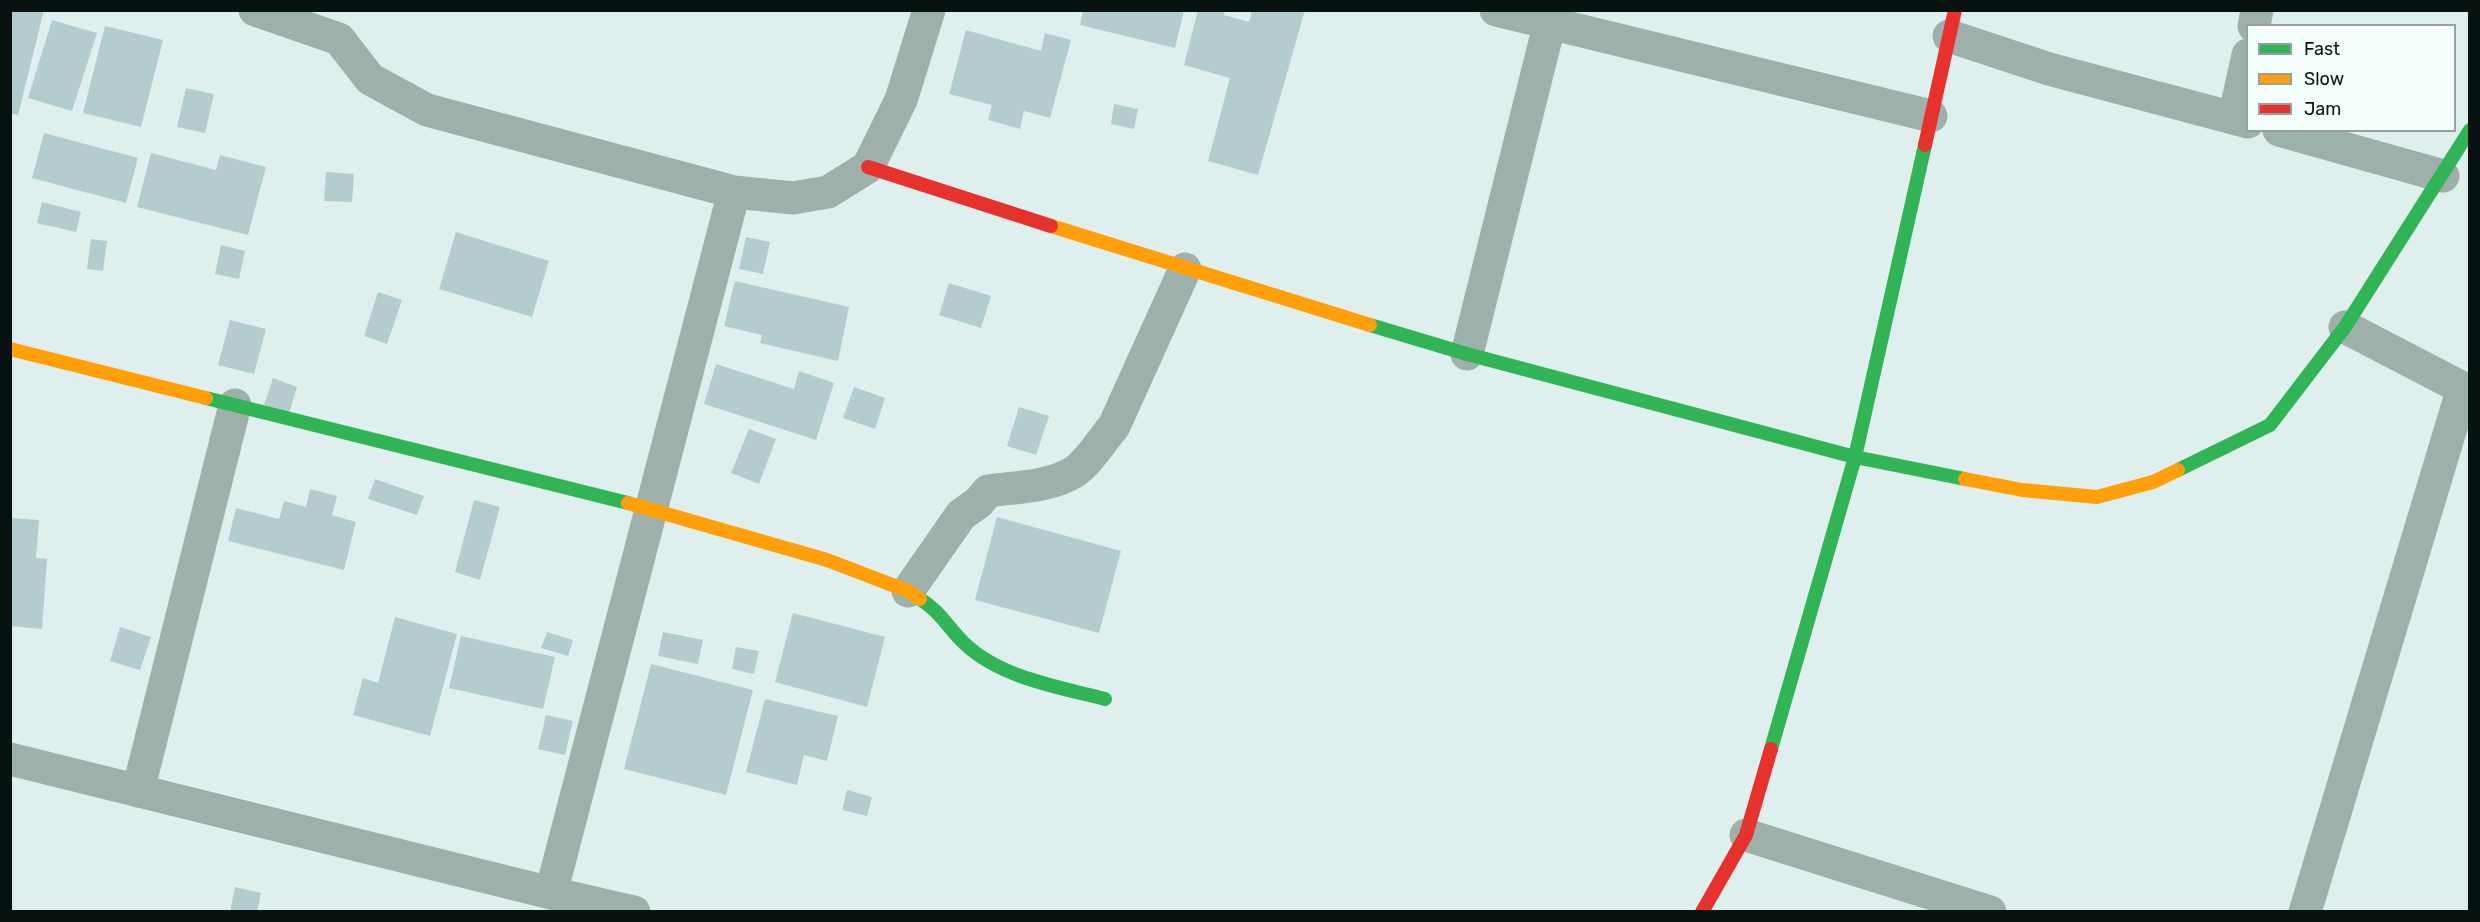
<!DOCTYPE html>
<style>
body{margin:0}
#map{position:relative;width:2480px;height:922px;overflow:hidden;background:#dfefed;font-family:Rubik,sans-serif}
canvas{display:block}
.frame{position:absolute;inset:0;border:12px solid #081211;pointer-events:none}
.legend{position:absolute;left:2246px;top:24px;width:210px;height:108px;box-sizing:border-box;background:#f3fefd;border:2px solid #95a09f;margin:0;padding:8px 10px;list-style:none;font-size:18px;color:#081211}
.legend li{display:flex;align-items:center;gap:12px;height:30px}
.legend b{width:30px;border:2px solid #95a09f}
</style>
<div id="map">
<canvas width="2480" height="922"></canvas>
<div class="frame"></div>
<ul class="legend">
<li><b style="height:8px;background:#30b455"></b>Fast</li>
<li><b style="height:8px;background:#ff9f0a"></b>Slow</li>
<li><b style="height:8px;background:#e5322d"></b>Jam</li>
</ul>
</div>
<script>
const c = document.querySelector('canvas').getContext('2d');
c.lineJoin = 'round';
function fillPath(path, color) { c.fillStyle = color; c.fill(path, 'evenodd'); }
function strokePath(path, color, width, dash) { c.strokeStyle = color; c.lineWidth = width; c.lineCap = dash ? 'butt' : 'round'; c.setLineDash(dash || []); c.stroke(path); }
const building = new Path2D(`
 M10,10H44L18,115L10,113Z
 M1083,10H1184L1175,48L1080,25Z
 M1198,10H1225L1224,15L1249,22L1252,10H1305L1258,175L1208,161L1230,78L1184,65Z
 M52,20L97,33L72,111L28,98Z
 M105,26L163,40L141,127L83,113Z
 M966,30L1041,51L1045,33L1071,40L1050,118L1024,111L1020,129L988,120L992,105L949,94Z
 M186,88L214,94L205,133L177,127Z
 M1114,104L1138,109L1134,129L1111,124Z
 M44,133L138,158L126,203L32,178Z
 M151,153L216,170L220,155L266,167L248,235L137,207Z
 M326,172L354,174L352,202L324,201Z
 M42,202L81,212L76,232L37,223Z
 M456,232L549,261L532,317L439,289Z
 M746,237L770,242L763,274L739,269Z
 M91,239L107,241L103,271L87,269Z
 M221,245L245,251L239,279L215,274Z
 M735,281L849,307L838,361L760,343L762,335L724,326Z
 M949,283L991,296L981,328L939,315Z
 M378,292L402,300L387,344L364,336Z
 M230,320L266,329L254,374L218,365Z
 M716,364L794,389L799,371L834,383L816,440L704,404Z
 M273,378L297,387L289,413L264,405Z
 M854,387L885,398L875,429L843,418Z
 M1019,407L1049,416L1036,455L1007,446Z
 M749,429L776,439L759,484L731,473Z
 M375,479L424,496L417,515L368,499Z
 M310,489L337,496L332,515L356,522L344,570L228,541L236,508L279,519L284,501L306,507Z
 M474,500L500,507L480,580L455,572Z
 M997,517L1121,551L1099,633L975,600Z
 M10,518L39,520L36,558L47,559L42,629L10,626Z
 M793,613L885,637L867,707L775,682Z
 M395,617L457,634L430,736L353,715L363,678L378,683Z
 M120,627L151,637L140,670L110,661Z
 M547,632L573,640L568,656L541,648Z
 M663,632L703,640L698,664L658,656Z
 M461,636L555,657L543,709L449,688Z
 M736,647L759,651L754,674L732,669Z
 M651,664L753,690L726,795L624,769Z
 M765,699L838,716L827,761L804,755L797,785L746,772Z
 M546,715L573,721L565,755L538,749Z
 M847,790L872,797L867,816L842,810Z
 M235,887L261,893L257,912H230Z`);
const street = new Path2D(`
 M255,10L339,39L370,79L427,110L734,192L793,198L828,192L868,167L901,100L929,10
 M1496,10L1931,116
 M2254,26L2257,10
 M1949,36L2049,69L2248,122
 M2234,118L2248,55
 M2279,130L2443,176
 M2345,327L2470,392
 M1467,354L1553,10
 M908,591L961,515L979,502L988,491C1016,487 1050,487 1074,472C1088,463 1103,439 1114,426L1185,269
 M10,759L551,893L634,912
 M138,791L235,405
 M1746,835L1990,912
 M551,893L734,192
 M2305,912L2463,388`);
const fast = new Path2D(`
 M1370,325L1467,354L1855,457L1925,145
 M206,398L628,503
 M2178,470L2270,425L2345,327L2470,130
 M920,599C940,611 949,629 965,644C1001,678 1059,687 1105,699
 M1771,749L1855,457L1965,479`);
const slow = new Path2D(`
 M1051,226L1370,325
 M10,349L206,398
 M1965,479L2022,490L2097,497L2153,482L2178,470
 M628,503L827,560L908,591L920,599`);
const jam = new Path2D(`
 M1925,145L1955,10
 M868,167L1051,226
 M1702,912L1746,835L1771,749`);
fillPath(building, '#b5cccf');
strokePath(street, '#9eb0aa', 33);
strokePath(fast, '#30b455', 14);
strokePath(slow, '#ff9f0a', 14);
strokePath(jam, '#e5322d', 14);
</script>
